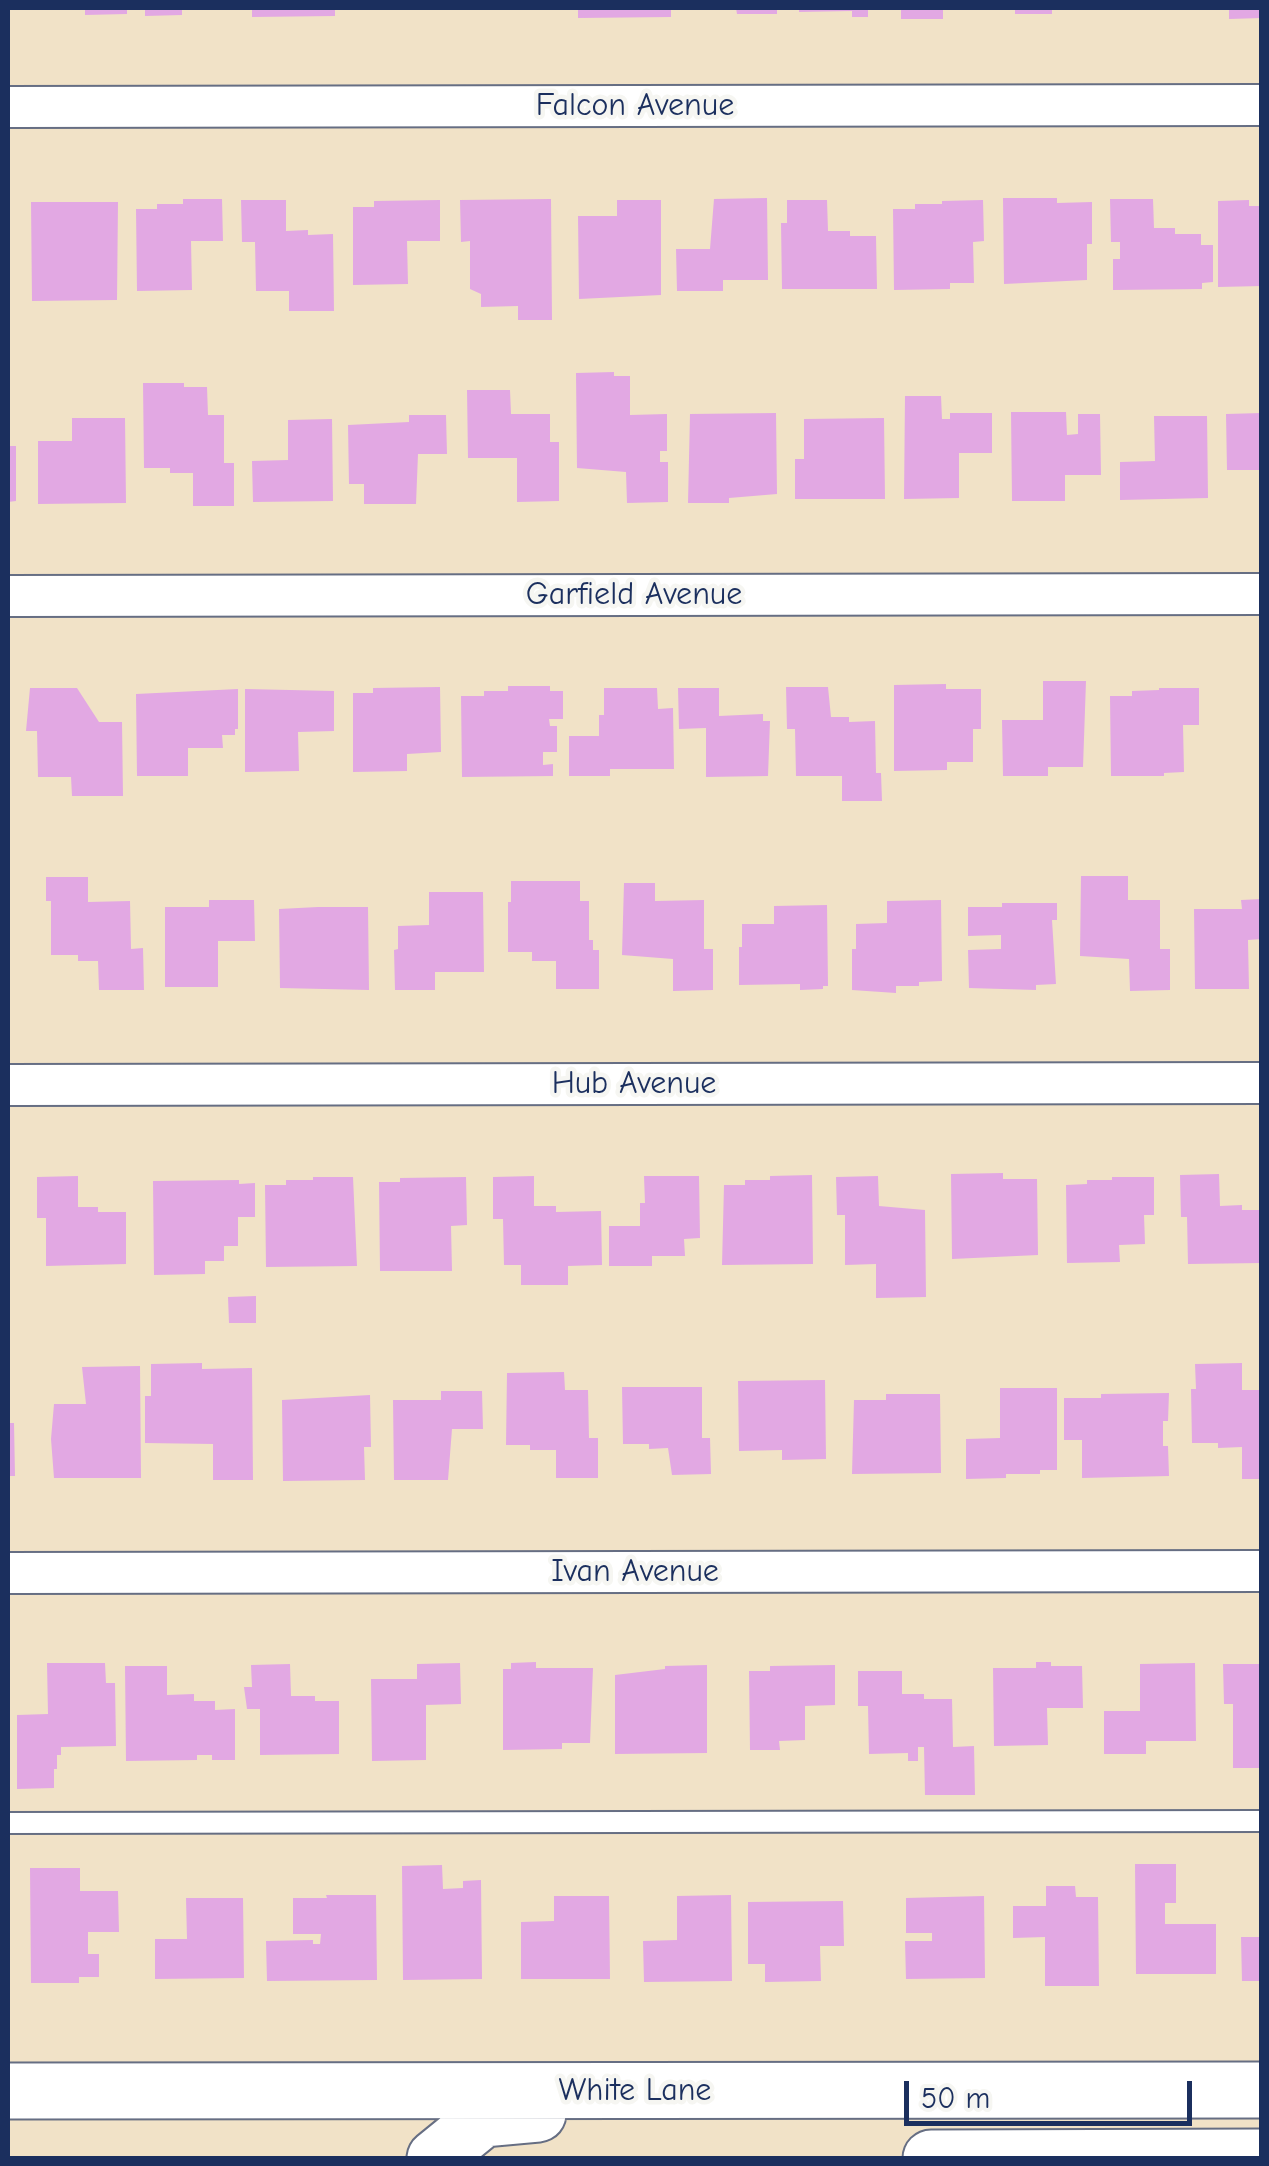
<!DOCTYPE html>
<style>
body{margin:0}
#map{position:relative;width:1269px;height:2166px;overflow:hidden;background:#f1e2c7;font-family:"Comic Neue",sans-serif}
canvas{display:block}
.frame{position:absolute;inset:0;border:10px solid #1b2f5e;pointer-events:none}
.scale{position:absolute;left:904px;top:2081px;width:288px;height:45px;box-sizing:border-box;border:5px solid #1b2f5e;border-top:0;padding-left:12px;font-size:30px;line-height:35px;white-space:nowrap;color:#1b2f5e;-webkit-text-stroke:8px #f6f6f2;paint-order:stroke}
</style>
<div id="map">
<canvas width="1269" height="2166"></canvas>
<div class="frame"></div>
<div class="scale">50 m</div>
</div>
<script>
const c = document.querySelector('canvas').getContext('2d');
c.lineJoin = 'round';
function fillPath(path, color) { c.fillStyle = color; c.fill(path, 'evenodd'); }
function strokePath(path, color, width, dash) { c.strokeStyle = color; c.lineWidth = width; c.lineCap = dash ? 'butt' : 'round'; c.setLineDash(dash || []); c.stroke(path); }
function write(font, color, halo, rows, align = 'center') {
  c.font = font + ' "Comic Neue",sans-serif'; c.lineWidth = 9; c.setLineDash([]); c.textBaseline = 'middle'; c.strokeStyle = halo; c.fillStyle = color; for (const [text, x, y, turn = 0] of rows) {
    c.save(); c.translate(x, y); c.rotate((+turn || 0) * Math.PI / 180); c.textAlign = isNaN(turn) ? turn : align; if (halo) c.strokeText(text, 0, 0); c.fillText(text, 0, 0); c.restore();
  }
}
const building = new Path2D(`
 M85,8H127V14L85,15Z
 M145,8H182V15L145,16Z
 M252,8H335V16L252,17Z
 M578,8H671V17L578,18Z
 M736,8H777V14H737Z
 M799,8H868V17H852V11L799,12Z
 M901,8H943V19H901Z
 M1015,8H1052V14H1015Z
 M1229,8H1262V18L1229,19Z
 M767,198L768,280H723V291H677L676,249H710L714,199Z
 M1003,198H1057V203L1092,202V244H1087V280L1004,284Z
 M183,199H222L223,241H191L192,290L137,291L136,209H157V204H183Z
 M551,199L552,320H518V306L481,307V294L470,289V241L461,242L460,200Z
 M1110,199H1153L1154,228H1175V234H1201V245H1213V282L1202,283V289L1113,290V259H1120V242H1111Z
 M241,200H286V231L308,230V235L333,234L334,311H289V291H256L255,242H242Z
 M440,200V241H407L408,284L353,285V207H374V201Z
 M617,200H661V295L579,299L578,216H617Z
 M787,200H827L828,231H850V236H876L877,289H782L781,223H787Z
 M983,200L984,241L973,242L974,283H950V289L894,290L893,209H915V204H942V201Z
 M1249,200V206H1262V286L1218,287V201Z
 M31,202H118L117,300L32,301Z
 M614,372V376H630V415L667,414V451H660V462H668V502L627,503L626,472L577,468L576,373Z
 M143,383H184V387H207L208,415H224V463H234V506H193V473H170V468H144Z
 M467,390H510L511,414H550V442H559V501L517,502V458H468Z
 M905,396H941L942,419H950V413H992V453H959V498L904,499Z
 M1011,412H1066L1067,435L1078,434V414H1100L1101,475H1065V501H1012Z
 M776,413L777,494L729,498V503H688L690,414Z
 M1262,413V470H1227L1226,414Z
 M409,415H446L447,454H418L416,504H364V484H349L348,425L409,422Z
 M1154,416H1207L1208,498L1120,500V462L1155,461Z
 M72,418H125L126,503L38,504V441H72Z
 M884,418L885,499H795V459H804V419Z
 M332,419L333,501L253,502L252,461L288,460V420Z
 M8,446H16V501L8,502Z
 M1043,681H1086L1083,767H1048V776H1003L1002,720H1043Z
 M946,684V689H981V729H973V762H947V770L894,771V685Z
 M508,686H550V691H563V719H549L550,726H557V752H543V765L553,764V776L462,777L461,696H484V691H508Z
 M440,687L441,752L407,754V771L353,772V693H373V688Z
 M786,687H828L831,717H849V722L875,721L876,773H881L882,801H842V776H796L795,729H787Z
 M30,688H77L99,722H122L123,796H72L71,777H38L37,731H26Z
 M604,688H657L658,709L673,708L674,769H610V776H569V736H599V715H604Z
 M678,688H719V716L763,714V721H770L768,776L706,777V728L679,729Z
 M1159,688H1199V725H1183L1184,772L1164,773V776H1111L1110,696H1132V691L1159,690Z
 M238,689V729H235V735H222L223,748H188V776H137L136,694Z
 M245,689L334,691V731L298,732L299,771L245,772Z
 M1081,876H1128V900H1160V949H1170V990L1130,991L1129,959L1080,956Z
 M46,877H88V902L130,901L131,949L143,948L144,990H99L98,961H78V955H51V901H46Z
 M511,881H580V901H589V940H593V950H599V989H556V961H532V952H508V902H511Z
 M624,883H655V901L704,900V949H713V990L673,991V959L622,955Z
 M429,892H483L484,972H435V990H395L394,950L398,949V926L429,925Z
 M1262,899V939L1248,940L1249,989H1195L1194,909H1242L1241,900Z
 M209,900H254L255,941H218V987H165V907H209Z
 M941,900L942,981L919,982V986H896V993L852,990V949H856V924L887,923V901Z
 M1002,903H1057V920H1052L1056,984L1036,985V990L969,988L968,950L1001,949V935L968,936V907H1002Z
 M827,905L828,986H823V989L800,990V984L739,985V947H742V924H774V906Z
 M318,907H368L369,990L280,988L279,909Z
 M1003,1173V1179H1037L1038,1255L952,1259L951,1174Z
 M1219,1174L1220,1206L1242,1205V1210H1262V1263L1188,1264L1187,1217H1181L1180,1175Z
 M812,1175L813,1264L722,1265L724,1185H745V1180H770V1176Z
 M78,1176V1207H98V1212H126V1264L46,1266V1218H37V1177Z
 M534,1176V1206H556V1212L601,1211L602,1265L568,1266V1285H521V1265H504L503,1219H493V1177Z
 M644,1176H699L700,1238L684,1239L685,1256H652V1266H609V1226H640V1203H645Z
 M878,1176L879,1206L925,1210L926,1297L876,1298V1264L845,1265V1215H837L836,1177Z
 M313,1177H353L357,1266L266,1267L265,1185H286V1180H313Z
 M466,1177L467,1225L451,1226L452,1271H380L379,1182H400V1178Z
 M1112,1177H1154V1215H1144L1145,1244L1119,1245L1120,1262L1067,1263L1066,1185L1087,1184V1180H1112Z
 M239,1180V1184L255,1183V1217H238V1246H224V1261H205V1274L154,1275L153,1181Z
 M256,1296V1323H229L228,1297Z
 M202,1363V1369L252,1368L253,1480H213V1444L145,1443V1396H151V1364Z
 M1242,1363V1390H1262V1479H1242V1447L1218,1448V1443H1192L1191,1389H1196L1195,1364Z
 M140,1366L141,1478H54L51,1439L54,1404H86L82,1367Z
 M564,1372L565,1390H588L589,1438H598V1478H556V1450H530V1445H506L507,1373Z
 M825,1380L826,1459L782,1460V1450L739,1451L738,1381Z
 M622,1387H702V1438H710L711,1474L672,1475L668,1448L649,1449V1444H623Z
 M1000,1388H1057V1470H1040V1474H1006V1478L966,1479V1439L1000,1438Z
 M441,1391H482L483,1429H452L448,1480H394L393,1400H441Z
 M1169,1393L1168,1421H1163V1446H1168L1169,1476L1082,1478V1440H1064V1398H1101V1394Z
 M886,1394H940L941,1473L852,1474L854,1400H886Z
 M370,1395L371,1447H364L365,1480L283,1481L282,1400Z
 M8,1423H14L15,1476H8Z
 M536,1662V1668H593L590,1743H562V1749L503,1750V1669H511V1663Z
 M1036,1662H1051V1666H1082L1083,1708H1047L1048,1745L994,1746L993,1668H1036Z
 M47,1663H105L106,1683H115L116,1746L61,1747V1755H57V1769H54V1788L17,1789V1715L48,1714Z
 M460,1663L461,1704L426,1705V1760L372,1761L371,1679H417V1664Z
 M1195,1663L1196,1741H1146V1754H1104V1711H1140V1664Z
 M290,1664L291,1696H315V1701H339V1754L260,1755V1709H247L244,1687H252L251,1665Z
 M1223,1664H1262V1768H1233V1704H1224Z
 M707,1665V1753L615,1754V1675L665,1669V1666Z
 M835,1665V1705L805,1706V1740L779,1741L780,1750H750L749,1671H770V1666Z
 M125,1666H167V1695L194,1694V1701H215V1710L235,1709V1760H212V1755H197V1760L126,1761Z
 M858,1671H902V1694H924V1699H952L953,1747L974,1746L975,1795H925L924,1747H918V1761H908V1753L869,1754L868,1706H858Z
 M1135,1864H1176V1903H1165V1924H1216V1974H1136Z
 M442,1865L443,1889L463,1888V1881L481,1880L482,1979L403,1980L402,1866Z
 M30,1868H80V1891H118L119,1932H88V1954H99V1977H79V1983H31Z
 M1046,1886H1075L1076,1897H1098L1099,1986H1045V1937L1013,1938V1906H1046Z
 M326,1895H376L377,1980L267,1981L266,1941L313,1940V1944H320L321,1934H293V1898H327Z
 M731,1895L732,1981L644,1982L643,1941L677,1940V1896Z
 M554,1896H609L610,1979H521V1922L554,1921Z
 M984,1896L985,1978L906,1979L905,1941H932V1933H906V1898Z
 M186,1898H243L244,1978L155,1979V1939H187Z
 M843,1901L844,1946H820L821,1981L765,1982V1964H748V1902Z
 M1241,1937H1262V1981H1242Z`);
const service = new Path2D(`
 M8,1823L1262,1821`);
const minor = new Path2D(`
 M8,107L1262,105
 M8,596L1262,594
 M8,1085L1262,1083
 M8,1573L1262,1571`);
const secondary = new Path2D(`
 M8,2091L1262,2090
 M435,2158L483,2119L538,2114
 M931,2158L1262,2157`);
const streetNames = [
 ["Falcon Avenue",635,106],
 ["Garfield Avenue",634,595],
 ["Hub Avenue",634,1084],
 ["Ivan Avenue",635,1572],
 ["White Lane",635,2091]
];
fillPath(building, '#e2a8e3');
strokePath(service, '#666e83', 24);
strokePath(minor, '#666e83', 44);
strokePath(secondary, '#666e83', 59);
strokePath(service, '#fff', 20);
strokePath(minor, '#fff', 40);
strokePath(secondary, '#fff', 55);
write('32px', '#1b2f5e', '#f6f6f2', streetNames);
</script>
